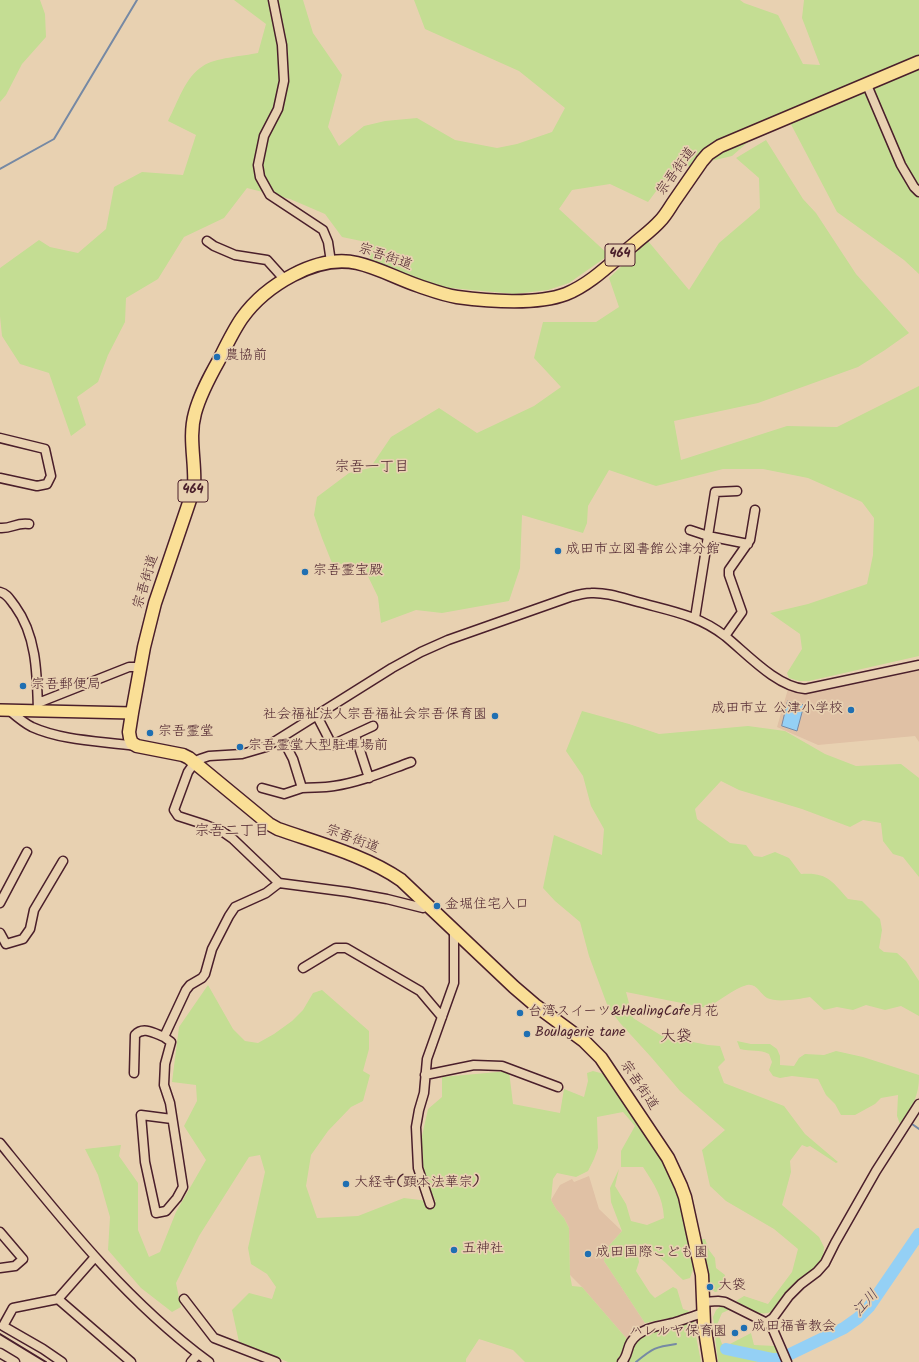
<!DOCTYPE html>
<meta charset="utf-8">
<style>
body{margin:0}
canvas{display:block;background:#e8d1b1}
</style>
<canvas width="919" height="1362"></canvas>
<script>
const c = document.querySelector('canvas').getContext('2d');
c.lineJoin = 'round';
function fillPath(path, color) { c.fillStyle = color; c.fill(path, 'evenodd'); }
function strokePath(path, color, width, dash) { c.strokeStyle = color; c.lineWidth = width; c.lineCap = dash ? 'butt' : 'round'; c.setLineDash(dash || []); c.stroke(path); }
function write(font, color, halo, rows, align = 'center') {
  c.font = font + ' Kalam,"Klee One",sans-serif'; c.lineWidth = 3.5; c.setLineDash([]); c.textBaseline = 'middle'; c.strokeStyle = halo; c.fillStyle = color; for (const [text, x, y, turn = 0] of rows) {
    c.save(); c.translate(x, y); c.rotate((+turn || 0) * Math.PI / 180); c.textAlign = isNaN(turn) ? turn : align; if (halo) c.strokeText(text, 0, 0); c.fillText(text, 0, 0); c.restore();
  }
}
const built = new Path2D(`
 M919,668V742L915,736L818,745L777,727L788,689L797,692H808Z
 M589,1176L599,1209L622,1231L607,1248L604,1261L645,1323L627,1339L582,1287L570,1275L569,1228L564,1218L556,1209L551,1200L560,1185L572,1179L574,1182Z`);
const green = new Path2D(`
 M0,0H40L45,14L46,37L22,64L6,95L0,102Z
 M234,0H303L313,33L342,75L328,127L339,146L364,126L385,121L417,118L455,140L497,148L517,144L552,132L565,108L519,71L425,29L414,0H740L744,3L778,15L803,64L820,65L802,18L804,0H919V274L904,260L837,212L784,111L732,156L672,170L648,202L610,184L572,190L559,209L609,255L569,283L548,290L515,294L440,287L371,262L366,242L342,237L325,214L290,199L247,188L224,218L184,237L158,279L126,298L125,322L108,355L98,382L77,397L86,425L71,436L49,373L20,364L2,336L0,316V268L39,240L50,247L78,253L106,229L114,187L142,172L183,175L196,135L168,121C178,102 185,77 203,66C214,58 243,56 258,53L266,24Z
 M766,140L803,199L816,213L856,274L909,333L885,350L858,367L758,403L674,421L681,460L787,426L837,427L919,386V656L809,681H799L789,678L787,673L802,649L800,634L770,613L808,604L867,584L873,555L874,518L862,502L808,478L763,469H723L656,486L609,470L588,506L587,523L583,533L522,515L520,568L509,601L442,613L416,610L381,623L378,597L363,566L332,563L322,538L314,515L317,497L349,473L370,468L391,437L439,408L477,433L534,406L561,387L534,358L543,322H596L619,307L609,278L648,241L689,290L719,243L760,208L759,178L736,158Z
 M582,711L629,724L659,734L748,726L785,731L825,754L856,766L901,764L919,778V877L903,857L893,854L883,841L881,823L863,820L850,827L802,809L739,790L721,781L695,809L697,819L730,843L746,845L754,856L762,857L775,852L789,858L801,874C827,872 832,881 848,899L862,901L880,919L882,930L879,948L884,952L897,953L906,961L919,981V1016L901,1006L885,1010L866,1005L853,1010L837,1007L824,1010L810,997C799,999 777,1003 767,998C760,994 757,983 747,985C733,989 719,1001 707,1008L626,992L633,1018L662,1036L708,1045L720,1046L725,1060L718,1067L724,1083L784,1106L805,1134L838,1162L836,1163L810,1146L807,1147L802,1145L790,1161L791,1172L782,1205L819,1237L824,1247L823,1257L815,1270L773,1311C760,1318 748,1308 736,1301L744,1296L768,1304L792,1272L798,1249L774,1229L726,1201L710,1186L702,1150L725,1130L680,1091L651,1057L620,1023L608,1007L589,956L580,922L555,901L543,888L554,835L602,855L604,829L591,806L583,776L566,751Z
 M208,985L233,1029L245,1041L258,1043L274,1034L292,1021L303,1010L313,993L322,990L369,1031V1049L363,1071L370,1075L363,1101L351,1107L328,1131L311,1155L306,1186L317,1218L358,1216L404,1198L436,1202L425,1180L420,1145L428,1109L442,1097V1077L509,1071L513,1104L560,1113L564,1089L584,1097L588,1081L587,1073L593,1071L608,1075L656,1146L679,1191L695,1264L690,1278L683,1280C674,1272 665,1260 654,1254L652,1246L637,1250L639,1262L636,1271L650,1293L655,1298L673,1287L677,1289L683,1309L689,1311L690,1314L645,1323L604,1261L607,1248L622,1231L611,1202L610,1188L619,1169L615,1186L626,1204L631,1221L647,1225L664,1218C663,1197 654,1184 643,1167H621V1151L635,1126L623,1112L597,1117L598,1148L594,1159L588,1171L576,1177L557,1173L553,1179L551,1200L556,1209L564,1218L569,1228L570,1275L572,1286L582,1287L627,1339L623,1357L617,1362H525L513,1350L479,1339L466,1359V1362H288L239,1342L232,1310L249,1293L272,1299L276,1287L267,1274L251,1264L248,1248L265,1172L260,1155L249,1157L199,1236L176,1283L181,1307L172,1312L141,1288L108,1250L110,1217L98,1175L85,1149L121,1145L119,1156L138,1183V1230L149,1257L160,1252L176,1212L206,1160L184,1126L197,1101L196,1085L172,1082L179,1027Z
 M737,1041L751,1044H770L777,1049L780,1056V1065L794,1066L799,1058L805,1054L824,1055L836,1051L863,1057L919,1075C919,1098 912,1106 900,1124L897,1116L898,1095L881,1098L875,1104L855,1115H841L835,1104L826,1095L818,1079L792,1076L780,1078L773,1076L769,1070L772,1062L769,1054C760,1049 750,1052 740,1049Z
 M699,1239H705L709,1250L715,1258L716,1268L725,1275L724,1279L720,1282L724,1288L720,1291L715,1292L709,1287Z
 M721,1306H726L733,1308L722,1313L716,1327L722,1344L728,1345L751,1333L754,1345L775,1346L778,1355L771,1357L728,1347L726,1348V1351L734,1353L735,1356L766,1362H718L713,1317L716,1310Z
 M693,1320L701,1362H627L634,1344L645,1334Z`);
const water = new Path2D(`
 M788,701L804,705L797,731L782,726Z`);
const stream = new Path2D(`
 M0,169L54,139L137,0
 M912,1124L919,1129
 M776,1361L777,1359
 M636,1362C653,1348 655,1347 676,1344`);
const river = new Path2D(`
 M726,1349L773,1359H780L844,1328L858,1318L869,1307L919,1234`);
const minor = new Path2D(`
 M273,0L282,45L284,81L278,109L264,136L258,165L260,177L270,195L323,230L328,242L331,262
 M867,85L901,165L914,187L919,192
 M207,241L214,246L235,255L267,260L285,280
 M0,438L45,449L51,476L47,484L37,486L0,478
 M0,528C12,529 16,522 29,524
 M690,530L708,536L748,544
 M0,592C8,594 10,600 15,606C37,636 37,675 38,711
 M695,618L715,492L737,491
 M725,636L742,612L729,575V570L750,540L755,510
 M38,703L129,667H140
 M10,711C17,717 24,723 32,727C63,741 102,741 136,746
 M317,716L332,745L373,726
 M355,735L369,778
 M282,738L293,759L302,788C313,787 323,788 334,786C361,782 386,771 411,762
 M262,788L284,794L302,788
 M0,903L27,852
 M428,905L423,908L387,899L348,892L279,883L233,839L223,832L206,825L178,816L174,810L188,772L195,762L200,759L209,756L242,754L266,747L392,668L421,652L448,640L570,597C577,595 584,593 591,593C607,592 623,598 638,602C671,611 698,615 725,636C747,654 777,687 805,689L919,665
 M0,933L6,944L23,939L30,929L34,910L63,861
 M303,968L336,948H346L420,991L442,1017
 M134,1073L135,1035C143,1026 154,1033 164,1037
 M425,1075L474,1065L502,1066L558,1087
 M172,1119L141,1115L145,1162L156,1213L166,1211L177,1198L183,1187L170,1103L164,1085L165,1064L171,1042L164,1037L186,990L190,985L202,978L205,974L212,949L229,916L235,907L266,893L279,883
 M0,1143C64,1222 126,1301 209,1362
 M430,1204L418,1168L416,1127L419,1110L424,1093L427,1059L454,983V929
 M0,1232L23,1259L15,1266L0,1268
 M58,1299L131,1362
 M184,1299L214,1338L276,1362
 M703,1302L718,1301L725,1302L771,1325L787,1362
 M767,1322L773,1318L789,1296L801,1284L817,1272L825,1263L835,1243L876,1171L919,1104
 M0,1353L15,1362
 M62,1362L43,1349L3,1326L13,1308L58,1299L95,1257
 M191,1362L198,1354
 M622,1362C628,1356 627,1348 631,1342C640,1328 658,1326 673,1323C683,1320 693,1316 703,1313`);
const major = new Path2D(`
 M0,710L132,713`);
const highway = new Path2D(`
 M710,1362L704,1324L702,1275L685,1197L681,1186L668,1158L601,1058L584,1041L535,1005L514,987L401,880C367,856 318,843 278,829L269,824L189,758L183,755L137,746L132,743L130,738L129,732L132,713L144,647L155,603L194,488C196,463 188,438 195,413C200,394 210,376 219,360C226,346 233,331 242,318C265,286 316,254 357,263C379,268 398,279 419,286C431,290 444,295 457,297C487,301 537,305 566,294C591,284 612,262 633,245C642,237 652,230 660,221C666,215 670,207 675,200C684,187 693,174 702,161L708,154L720,146L919,62`);
const rail = new Path2D(`
 M0,1334L46,1362`);
const markers = [
 [217,357,4,"#1f6fb2"],
 [558,551,4,"#1f6fb2"],
 [305,572,4,"#1f6fb2"],
 [23,686,4,"#1f6fb2"],
 [851,710,4,"#1f6fb2"],
 [495,716,4,"#1f6fb2"],
 [150,733,4,"#1f6fb2"],
 [240,747,4,"#1f6fb2"],
 [437,906,4,"#1f6fb2"],
 [520,1013,4,"#1f6fb2"],
 [527,1034,4,"#1f6fb2"],
 [346,1184,4,"#1f6fb2"],
 [454,1250,4,"#1f6fb2"],
 [588,1254,4,"#1f6fb2"],
 [710,1287,4,"#1f6fb2"],
 [744,1328,4,"#1f6fb2"],
 [735,1333,4,"#1f6fb2"]
];
const shields = [
 [620,255,30],
 [193,491,30]
];
const shieldNames = [
 ["464",620,255],
 ["464",193,491]
];
const streetNames = [
 ["宗吾街道",677,172,-54],
 ["宗吾街道",385,258,19],
 ["宗吾街道",147,582,-73],
 ["宗吾街道",352,840,21],
 ["宗吾街道",638,1086,56]
];
const poiNames = [
 ["農協前",225,357],
 ["成田市立図書館公津分館",566,551],
 ["宗吾霊宝殿",313,572],
 ["宗吾郵便局",31,686],
 ["成田市立 公津小学校",843,710,"right"],
 ["社会福祉法人宗吾福祉会宗吾保育園",487,716,"right"],
 ["宗吾霊堂",158,733],
 ["宗吾霊堂大型駐車場前",248,747],
 ["金堀住宅入口",445,906],
 ["台湾スイーツ&HealingCafe月花",528,1013],
 ["Boulagerie tane",535,1034],
 ["大経寺(顕本法華宗)",354,1184],
 ["五神社",462,1250],
 ["成田国際こども園",596,1254],
 ["大袋",718,1287],
 ["成田福音教会",752,1328],
 ["ハレルヤ保育園",727,1333,"right"]
];
const neighbourhoodNames = [
 ["宗吾一丁目",372,468],
 ["宗吾二丁目",232,832]
];
const waterNames = [
 ["江川",867,1304,-48]
];
const quarterNames = [
 ["大袋",676,1038]
];
fillPath(built, '#e0c1a5');
fillPath(green, '#c4dd93');
fillPath(water, '#94d0f5');
strokePath(water, '#7689a4', 1);
strokePath(stream, '#7689a4', 2);
strokePath(river, '#94d0f5', 12);
strokePath(minor, '#4a1f2b', 11);
strokePath(major, '#4a1f2b', 14);
strokePath(highway, '#4a1f2b', 15);
strokePath(minor, '#e8d1b1', 8);
strokePath(major, '#fadf96', 11);
strokePath(highway, '#fadf96', 12);
strokePath(rail, '#4a1f2b', 2);
for (const [x, y, r, color] of markers) { const dot = new Path2D(); dot.arc(x, y, r, 0, 2 * Math.PI); c.fillStyle = color; c.fill(dot); strokePath(dot, '#e8d1b1', 1.5); }
for (const [x, y, w] of shields) { const box = new Path2D(); box.roundRect(x - w / 2, y - 11, w, 22, 3); c.fillStyle = '#e8d1b1'; c.fill(box); strokePath(box, '#4a1f2b', 1); }
write('bold 13px', '#4a1f2b', null, shieldNames);
write('14px', '#4a1f2b', '#e8d1b1', streetNames);
write('14px', '#4a1f2b', '#e8d1b1', poiNames, 'left');
write('15px', '#4a1f2b', '#e8d1b1', neighbourhoodNames);
write('italic 15px', '#553a49', '#e8d1b1', waterNames);
write('16px', '#4a1f2b', '#e8d1b1', quarterNames);
</script>
